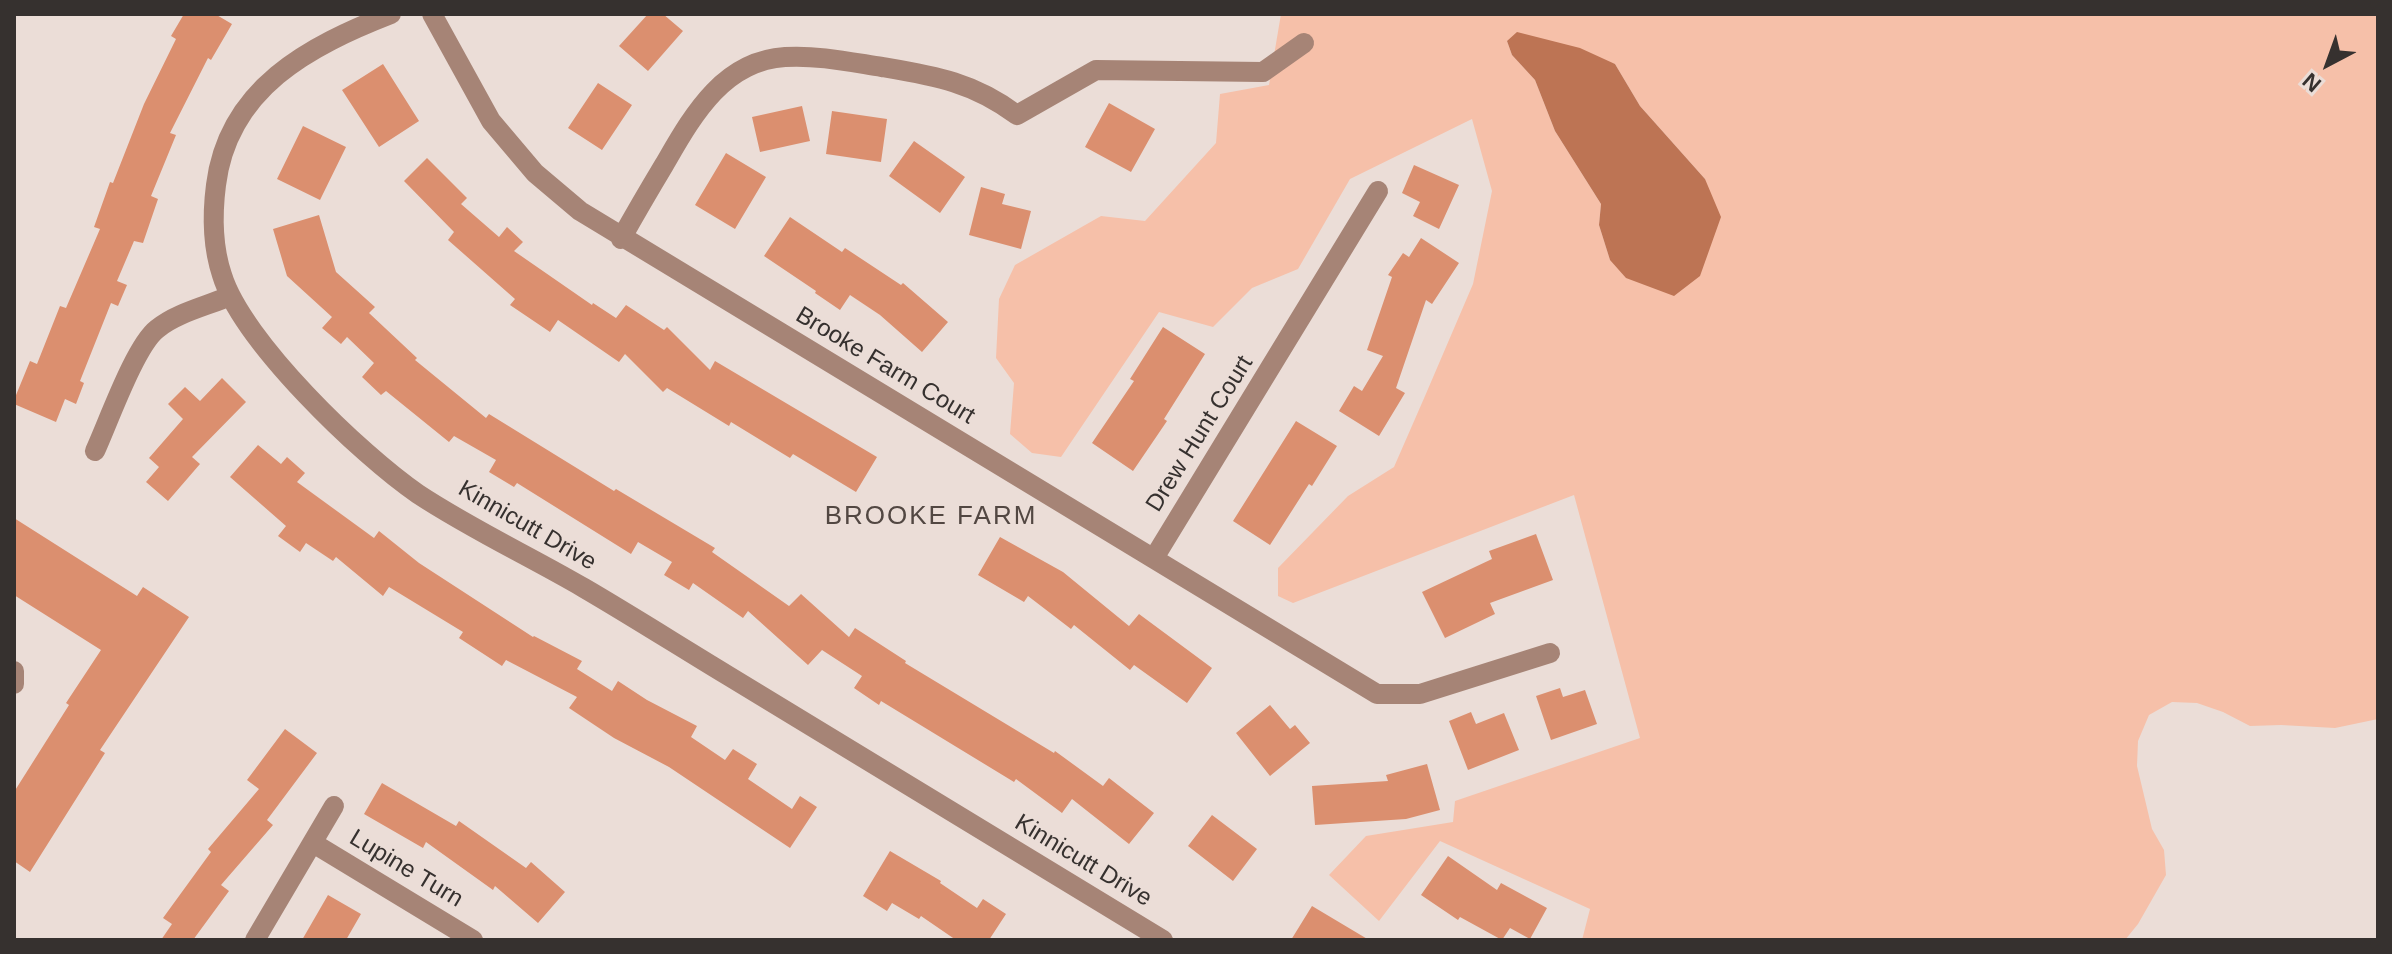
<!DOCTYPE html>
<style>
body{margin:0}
#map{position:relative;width:2392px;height:954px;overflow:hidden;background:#ebddd7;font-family:Arial,sans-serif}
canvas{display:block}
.frame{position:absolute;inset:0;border:16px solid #36312f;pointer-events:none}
.north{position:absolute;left:2288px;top:24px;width:80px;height:80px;-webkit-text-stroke:6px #ebddd7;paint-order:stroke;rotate:221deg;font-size:22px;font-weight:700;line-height:32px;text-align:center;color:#36312f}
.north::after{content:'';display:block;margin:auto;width:28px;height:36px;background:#36312f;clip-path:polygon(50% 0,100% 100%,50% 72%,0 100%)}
</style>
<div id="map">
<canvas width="2392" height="954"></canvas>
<div class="frame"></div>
<div class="north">N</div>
</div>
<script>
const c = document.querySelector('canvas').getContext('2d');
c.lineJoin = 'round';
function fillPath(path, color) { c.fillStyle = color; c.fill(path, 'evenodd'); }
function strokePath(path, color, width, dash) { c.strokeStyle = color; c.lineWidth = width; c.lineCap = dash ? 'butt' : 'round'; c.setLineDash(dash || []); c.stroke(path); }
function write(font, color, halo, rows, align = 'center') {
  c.font = font + ' Arial,sans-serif'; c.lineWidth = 6; c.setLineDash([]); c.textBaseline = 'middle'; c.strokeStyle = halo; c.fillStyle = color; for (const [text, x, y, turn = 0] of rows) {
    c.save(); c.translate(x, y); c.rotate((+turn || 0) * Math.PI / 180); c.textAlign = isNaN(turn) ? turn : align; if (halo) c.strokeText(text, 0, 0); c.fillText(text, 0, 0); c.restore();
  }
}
const green = new Path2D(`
 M1281,14H2378V719L2335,728L2281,725L2250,726L2223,712L2197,703L2172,702L2149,715L2138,741L2137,766L2152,829L2164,850L2166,875L2138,924L2125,940H1582L1590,909L1440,841L1379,921L1329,875L1366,836L1453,822L1455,801L1640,738L1574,495L1293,603L1278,596V568L1348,496L1394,467L1425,396L1473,284L1492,191L1472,119L1350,179L1298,269L1252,288L1213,327L1159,312L1061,457L1032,453L1010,434L1014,383L996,358L999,299L1015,265L1101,216L1145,221L1216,143L1220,94L1269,85ZM1507,41L1615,64L1640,106L1705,179L1610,260L1599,225L1601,204L1555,131L1535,80L1512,55Z`);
const water = new Path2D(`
 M1517,32L1580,48L1615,64L1640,106L1705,179L1721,217L1700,276L1674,296L1626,278L1610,260L1599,225L1601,204L1555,131L1535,80L1512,55L1507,41Z`);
const building = new Path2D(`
 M184,14H215L232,24L211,60L208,58L170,133L176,135L151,196L158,199L143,243L134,241L117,281L127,285L118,306L111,303L80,381L84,383L76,404L65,399L56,422L14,404V400L30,361L37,364L60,306L66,308L100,229L94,227L110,182L113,183L144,104L176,39L171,36Z
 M648,14H663L683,31L648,71L619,46Z
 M383,64L419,121L379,147L342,90Z
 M598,83L632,105L602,150L568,128Z
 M1109,103L1155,129L1131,172L1085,147Z
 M802,106L810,141L760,152L752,117Z
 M832,111L887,119L881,162L826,154Z
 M303,126L346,147L320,200L277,179Z
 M914,141L965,177L940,213L889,176Z
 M726,153L766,177L735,229L695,205Z
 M427,158L467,198L461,204L499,237L507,227L523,242L514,251L592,305L593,303L616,318L626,305L664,330L667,327L710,370L715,361L877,457L856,492L793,454L790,458L731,422L729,426L667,388L663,392L625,354L619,362L558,320L550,332L510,305L515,299L448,240L454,232L404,181Z
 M1414,165L1459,185L1439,229L1413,216L1420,202L1402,193Z
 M981,187L1005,194L1002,204L1031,211L1021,249L969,235Z
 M319,215L336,272L375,307L369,313L417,358L415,360L486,418L489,414L614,491L616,489L715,548L712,552L789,606L801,594L849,637L855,628L906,661L905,663L1054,753L1055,751L1103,786L1109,778L1154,813L1129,844L1072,799L1062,813L1016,779L1014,782L881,701L879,705L854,688L862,676L822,650L808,665L748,611L743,618L693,583L689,590L664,575L672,562L638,542L631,554L517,483L514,487L489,472L496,460L454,436L449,442L386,391L381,395L362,377L374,363L347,337L341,344L322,328L332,317L287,276L273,229Z
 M790,217L842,252L845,248L901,285L903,283L948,322L922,352L880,315L850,295L840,310L815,293L816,291L764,256Z
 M1421,238L1459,263L1432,304L1426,300L1396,388L1405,393L1379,436L1339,411L1354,386L1362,391L1383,356L1367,350L1392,277L1388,275L1403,253L1409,257Z
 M1163,327L1205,354L1164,419L1167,421L1133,471L1092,443L1134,381L1130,379Z
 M222,378L246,402L192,457L200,464L168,501L146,482L159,467L149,458L183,419L168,404L185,387L200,401Z
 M1296,421L1337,446L1312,486L1309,484L1270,545L1233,521Z
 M258,445L281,464L287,457L305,473L297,482L374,538L379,531L419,563L533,637L534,636L582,661L577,669L612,691L618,681L647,700L697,726L691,737L725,760L733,749L757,764L748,779L792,809L800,796L817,807L790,848L669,767L614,738L569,708L577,697L506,660L502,666L459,638L463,632L389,587L383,596L336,557L333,561L306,543L300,552L278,536L286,526L230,477Z
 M14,518L137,596L143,587L189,617L100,750L105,753L30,872L14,861V792L69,705L66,703L101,650L14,595Z
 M1536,534L1553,580L1490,603L1495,614L1445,638L1422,592L1492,559L1489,551Z
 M1000,537L1063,572L1129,626L1139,614L1212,668L1187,703L1134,665L1130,670L1074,625L1071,629L1028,596L1024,602L978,575Z
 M1560,688L1563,697L1585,690L1597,724L1551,740L1536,696Z
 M1270,705L1290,729L1295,725L1310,743L1270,776L1236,733Z
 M1471,712L1476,724L1504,713L1519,750L1468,770L1449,721Z
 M285,729L317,753L267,820L273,825L221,885L229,891L193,940H161L172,924L163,918L211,852L208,849L259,789L247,780Z
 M1427,764L1440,810L1406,819L1315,825L1312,786L1388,781L1386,775Z
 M382,783L456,826L459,821L526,868L531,862L565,892L538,923L495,886L493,890L426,842L423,848L364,814Z
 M1212,815L1257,849L1233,881L1188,846Z
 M890,851L941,881L940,883L977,908L983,899L1006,914L989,940H956L921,916L919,919L892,903L887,911L863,896Z
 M1448,856L1497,890L1501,883L1547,908L1530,939L1510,928L1502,940L1460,917L1458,920L1421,895Z
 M328,895L361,914L346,940H302Z
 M1312,906L1369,940H1291Z`);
const minor = new Path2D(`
 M391,14C309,46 228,88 216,185C212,216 212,245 222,275C242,341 361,455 418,494C471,529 529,556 584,588C632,616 679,646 727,675C872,763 1017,852 1163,940
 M432,14L491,121L535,173L580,211L1377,694H1420L1550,653
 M621,239C635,214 649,190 664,165C692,117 722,61 785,57C818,55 850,62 882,67C935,76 973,82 1017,115L1096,70L1263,72L1304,43
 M95,451C108,423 135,346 157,329C176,313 207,306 230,296
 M1154,558L1378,191
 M14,671V684
 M313,843L473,940
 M255,940L334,806`);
const streetNames = [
 ["Brooke Farm Court",885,366,31],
 ["Drew Hunt Court",1200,434,-58],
 ["Kinnicutt Drive",527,526,30],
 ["Kinnicutt Drive",1083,861,31],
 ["Lupine Turn",406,869,31]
];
const neighbourhoodNames = [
 ["BROOKE FARM",931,517]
];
fillPath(green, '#f6c0a9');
fillPath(water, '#bd7454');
fillPath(building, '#db8f6f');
strokePath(minor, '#a68476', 20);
write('24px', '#36312f', '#ebddd7', streetNames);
c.letterSpacing = '2px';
write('26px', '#524742', '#ebddd7', neighbourhoodNames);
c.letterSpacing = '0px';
</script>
